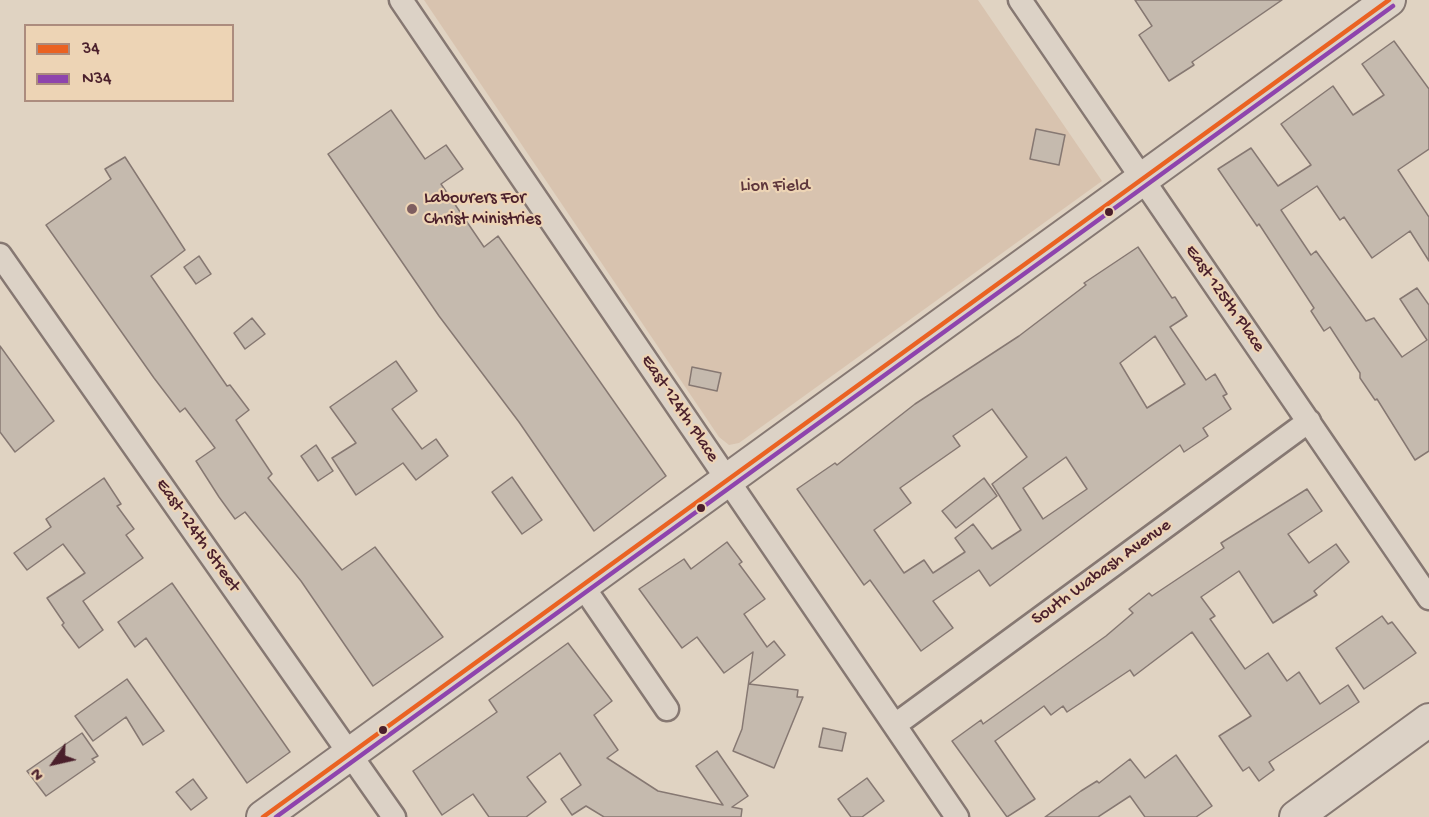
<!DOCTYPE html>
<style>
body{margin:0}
#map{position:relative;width:1429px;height:817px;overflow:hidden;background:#e0d3c2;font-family:"Gochi Hand",sans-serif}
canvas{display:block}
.legend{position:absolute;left:24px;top:24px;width:210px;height:78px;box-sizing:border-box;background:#edd4b5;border:2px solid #ac8c7e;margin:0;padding:8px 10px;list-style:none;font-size:18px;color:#4a1f2b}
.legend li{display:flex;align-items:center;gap:12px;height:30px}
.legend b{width:30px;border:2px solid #ac8c7e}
.north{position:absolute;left:24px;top:733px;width:60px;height:60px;-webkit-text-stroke:4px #edd4b5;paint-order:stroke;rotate:236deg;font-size:16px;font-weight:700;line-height:24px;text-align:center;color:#4a1f2b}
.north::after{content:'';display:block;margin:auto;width:21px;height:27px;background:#4a1f2b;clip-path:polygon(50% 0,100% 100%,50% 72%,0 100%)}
</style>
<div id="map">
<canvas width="1429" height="817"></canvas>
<ul class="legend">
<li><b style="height:8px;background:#ea6222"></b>34</li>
<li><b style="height:8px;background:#8e44ad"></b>N34</li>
</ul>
<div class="north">N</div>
</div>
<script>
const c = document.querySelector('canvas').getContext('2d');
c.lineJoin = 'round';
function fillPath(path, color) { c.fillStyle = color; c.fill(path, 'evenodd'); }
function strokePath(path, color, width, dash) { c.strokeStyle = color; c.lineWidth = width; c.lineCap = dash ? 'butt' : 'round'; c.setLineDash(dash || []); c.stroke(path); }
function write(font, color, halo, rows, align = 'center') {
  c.font = font + ' "Gochi Hand",sans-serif'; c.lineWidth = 4.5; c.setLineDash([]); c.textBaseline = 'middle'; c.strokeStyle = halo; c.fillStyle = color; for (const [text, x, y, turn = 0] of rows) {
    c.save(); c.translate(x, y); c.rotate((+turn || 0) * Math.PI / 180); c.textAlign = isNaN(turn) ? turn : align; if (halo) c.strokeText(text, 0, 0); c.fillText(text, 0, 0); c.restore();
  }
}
const green = new Path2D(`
 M424,0H978L1102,181L739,443L729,445L719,437Z`);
const building = new Path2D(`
 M1135,0H1282L1192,62L1194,65L1169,81L1139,35L1152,26Z
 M1394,41L1429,89V149L1398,170L1429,217V261L1410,231L1372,258L1344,217L1340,220L1317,186L1281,210L1311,255L1316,251L1366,321L1374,318L1402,357L1427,340L1400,299L1417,288L1429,305V451L1415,460L1377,399L1375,400L1360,378V373L1330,327L1324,331L1311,311L1314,308L1259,224L1257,226L1218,169L1251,148L1278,186L1311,165L1281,124L1333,86L1353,115L1384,95L1362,64Z
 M391,110L425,159L446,145L463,169L441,184L484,247L498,236L666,476L594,531L519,422L439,316L328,154Z
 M1036,129L1065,135L1059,165L1030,159Z
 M125,157L185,250L151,276L227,386L230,385L249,410L236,420L272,474L268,478L342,570L375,547L443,637L373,686L301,581L245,512L235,519L219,497L196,461L215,448L185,408L180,412L154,378L46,225L111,179L105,169Z
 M1138,247L1172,298L1175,297L1187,316L1170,327L1206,380L1215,374L1227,394L1223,396L1231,409L1203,428L1208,436L1184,452L1180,445L990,586L979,570L933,601L953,628L921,651L870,580L864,585L797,489L835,463L837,465L915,404L1019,336L1086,285L1084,283ZM1155,336L1185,384L1147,408L1120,363ZM992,409L1027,457L992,484L1021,530L992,549L973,524L955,538L965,552L933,573L924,560L904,573L874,530L911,503L900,488L960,446L953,436ZM1066,457L1087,489L1043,519L1023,488Z
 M199,256L211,274L196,284L184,267Z
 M252,318L265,334L245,349L234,333Z
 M0,346L54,421L15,452L0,432Z
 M396,361L417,391L392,409L422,449L436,439L448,456L416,480L403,463L356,495L332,458L356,443L330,407Z
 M692,367L721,373L717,391L689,385Z
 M316,445L333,471L318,481L301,456Z
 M512,477L542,520L522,534L492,492Z
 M104,478L121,504L117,506L134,529L126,535L143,558L83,601L103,630L79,648L62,625L64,623L47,598L85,573L63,544L27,570L14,553L51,527L46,519Z
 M984,478L997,496L956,528L942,511Z
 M1307,489L1322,511L1288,534L1309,563L1336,544L1349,562L1314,591L1317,595L1273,623L1239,571L1201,597L1215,616L1210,619L1245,669L1268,653L1287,681L1299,672L1320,704L1348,685L1359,702L1269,762L1274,770L1259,781L1249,767L1243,771L1219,736L1251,716L1192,632L1134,676L1130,670L1067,712L1063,706L1051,715L1044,706L995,741L1035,799L1007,817L952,741L981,720L983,724L1106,636L1133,613L1129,609L1149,593L1152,596L1224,548L1221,543Z
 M727,542L742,562L739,564L765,599L744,614L767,647L774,641L785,655L749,684L798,690L797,697H803L774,768L733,751L742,729L753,652L724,673L697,637L682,648L639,589L684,559L691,569Z
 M172,583L290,752L247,783L146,638L135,647L118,622Z
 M1382,616L1388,624L1392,622L1416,653L1364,689L1336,648Z
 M568,643L612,701L594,715L618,750L607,758L658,791L723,805L696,766L717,751L748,796L732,807L742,809L741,817H604L586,806L572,815L561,799L581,785L560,753L527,777L546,802L526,817H489L473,794L442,815L413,771L497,712L489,700Z
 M127,679L164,731L143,745L126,717L93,741L75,716Z
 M823,728L846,733L842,751L819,747Z
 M82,733L98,756L92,759L95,762L46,796L27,771Z
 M1176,755L1212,806L1196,817H1145L1130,796L1098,817H1045L1081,791L1097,781L1099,783L1130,759L1145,778Z
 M867,778L884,801L862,817H851L838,799Z
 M193,779L207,798L191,810L176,792Z`);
const street = new Path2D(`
 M401,0L957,817
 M1020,0L1429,598
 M0,255L394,817
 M582,585L667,709
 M895,725L1309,421`);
const secondary = new Path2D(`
 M263,817L1389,0
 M1296,817L1429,720`);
const bus1 = new Path2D(`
 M263,817L1389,0`);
const bus2 = new Path2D(`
 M276,817L1393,6`);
const markers = [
 [412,209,6,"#7e5e60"],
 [1109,212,5,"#4a1f2b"],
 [701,508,5,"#4a1f2b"],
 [383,730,5,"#4a1f2b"]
];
const parkNames = [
 ["Lion Field",775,187]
];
const poiNames = [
 ["Labourers For",424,199],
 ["Christ Ministries",424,220]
];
const streetNames = [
 ["East 125th Place",1224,299,55],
 ["East 124th Place",679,409,56],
 ["East 124th Street",197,536,55],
 ["South Wabash Avenue",1102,573,-36]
];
fillPath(green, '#d8c3af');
fillPath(building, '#c5baae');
strokePath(building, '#867872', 1.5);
strokePath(street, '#867872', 27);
strokePath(secondary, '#867872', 36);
strokePath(street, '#dcd2c6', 22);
strokePath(secondary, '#dcd2c6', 32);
strokePath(bus1, '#ea6222', 4.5);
strokePath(bus2, '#8e44ad', 4.5);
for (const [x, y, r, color] of markers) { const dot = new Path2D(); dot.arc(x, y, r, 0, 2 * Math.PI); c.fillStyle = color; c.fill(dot); strokePath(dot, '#edd4b5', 2); }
write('18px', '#5e363c', '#edd4b5', parkNames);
write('18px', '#4a1f2b', '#edd4b5', poiNames, 'left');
write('18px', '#4a1f2b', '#edd4b5', streetNames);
</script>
